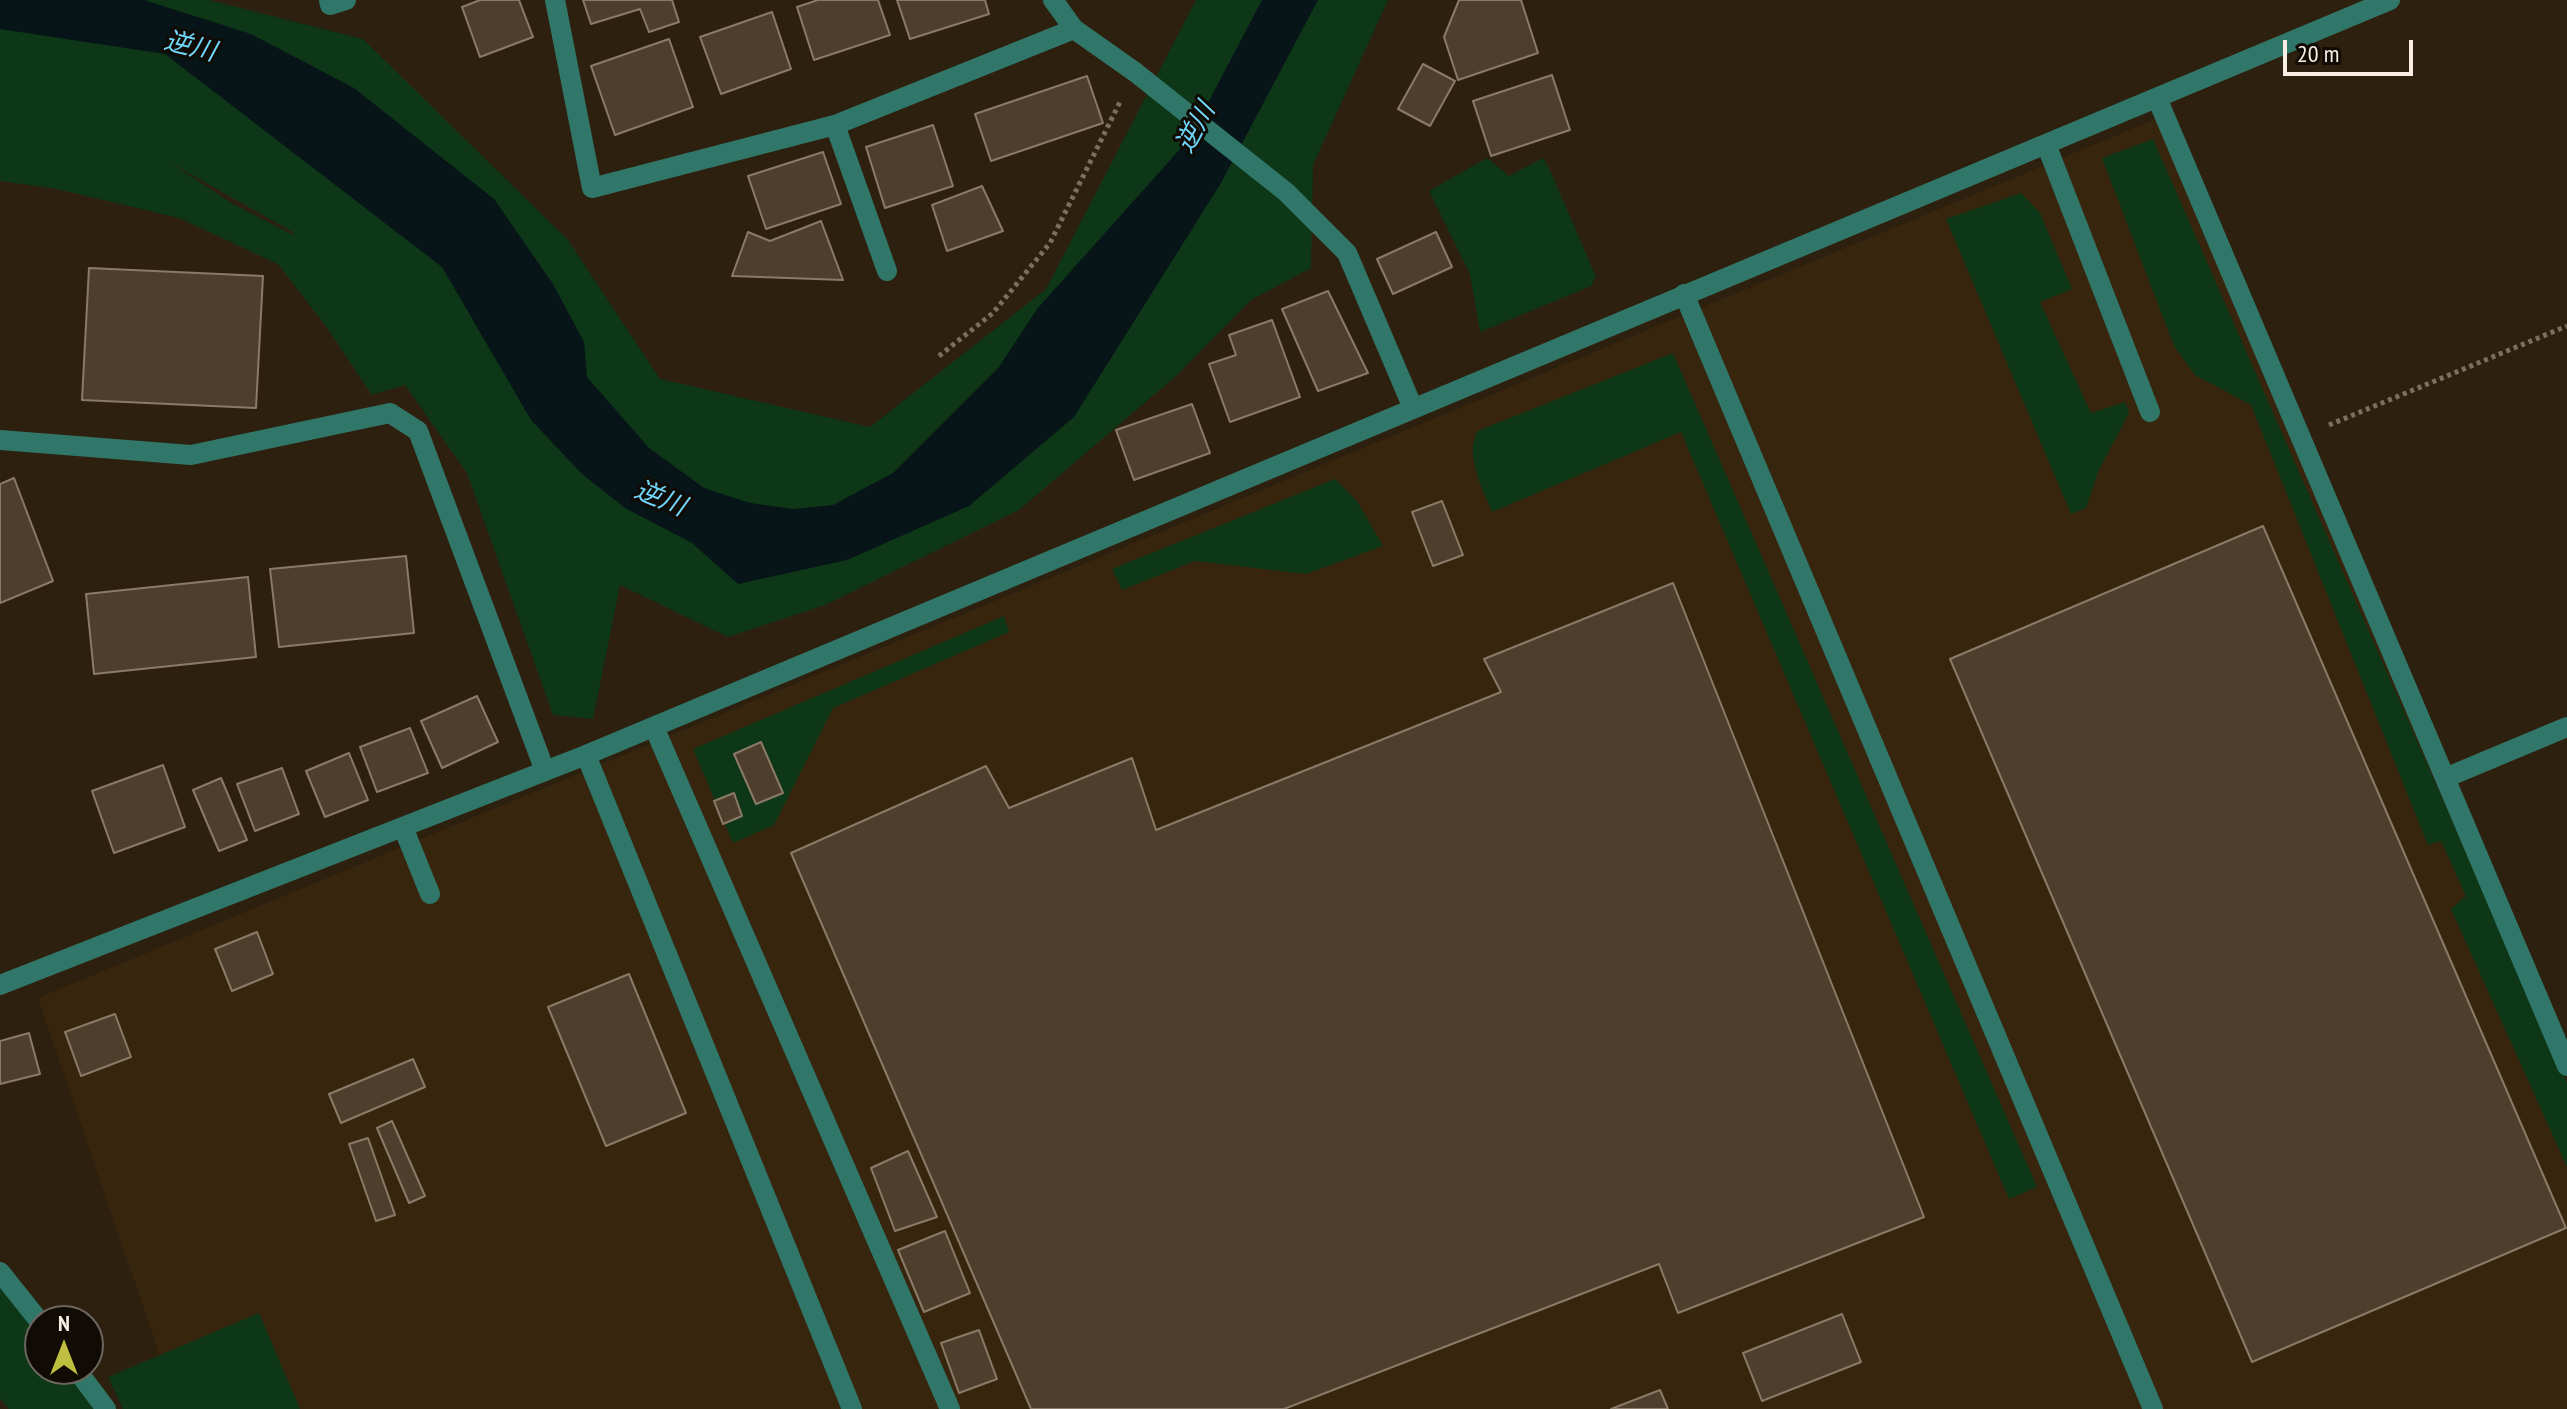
<!DOCTYPE html>
<meta charset="utf-8">
<style>
body{margin:0}
#map{position:relative;width:2567px;height:1409px;overflow:hidden;background:#2e200f;font-family:"PT Sans Narrow",sans-serif}
canvas{display:block}
.north{position:absolute;left:24px;top:1305px;width:80px;height:80px;box-sizing:border-box;background:#110b05;border:2px solid #6d665e;border-radius:50%;rotate:0deg;font-size:22px;font-weight:700;line-height:32px;text-align:center;color:#f8eee3}
.north::after{content:'';display:block;margin:auto;width:28px;height:36px;background:#c0be41;clip-path:polygon(50% 0,100% 100%,50% 72%,0 100%)}
.scale{position:absolute;left:2283px;top:40px;width:130px;height:36px;box-sizing:border-box;border:4px solid #f8eee3;border-top:0;padding-left:10px;font-size:24px;line-height:28px;white-space:nowrap;color:#f8eee3;-webkit-text-stroke:6px #110b05;paint-order:stroke}
</style>
<div id="map">
<canvas width="2567" height="1409"></canvas>
<div class="north">N</div>
<div class="scale">20 m</div>
</div>
<script>
const c = document.querySelector('canvas').getContext('2d');
c.lineJoin = 'round';
function fillPath(path, color) { c.fillStyle = color; c.fill(path, 'evenodd'); }
function strokePath(path, color, width, dash) { c.strokeStyle = color; c.lineWidth = width; c.lineCap = dash ? 'butt' : 'round'; c.setLineDash(dash || []); c.stroke(path); }
function write(font, color, halo, rows, align = 'center') {
  c.font = font + ' "PT Sans Narrow","Noto Sans JP",sans-serif'; c.lineWidth = 6; c.setLineDash([]); c.textBaseline = 'middle'; c.strokeStyle = halo; c.fillStyle = color; for (const [text, x, y, turn = 0] of rows) {
    c.save(); c.translate(x, y); c.rotate((+turn || 0) * Math.PI / 180); c.textAlign = isNaN(turn) ? turn : align; if (halo) c.strokeText(text, 0, 0); c.fillText(text, 0, 0); c.restore();
  }
}
const built = new Path2D(`
 M2156,119L2567,1094V1409H178L38,998Z`);
const green = new Path2D(`
 M0,0H209L363,39L568,240L660,379L870,427L1046,289L1196,0H1388L1313,165L1311,268L1251,300L1175,377L1019,510L825,605L728,637L620,585L593,719L553,715L467,473L405,385L372,395L328,329L278,264L179,218L57,189L0,181ZM169,162L291,231L295,236L233,204Z
 M2153,139L2567,1083V1167L2451,909L2466,896L2441,841L2428,845L2251,405L2195,375L2174,346L2102,158Z
 M1487,158L1509,176L1543,158L1549,168L1596,277L1591,286L1480,332L1470,274L1429,191Z
 M2021,193L2040,213L2072,289L2040,302L2091,413L2125,402L2129,413L2099,470L2086,508L2071,514L1946,219Z
 M1673,353L2037,1187L2009,1199L1681,432L1492,512C1482,487 1465,457 1477,431Z
 M1335,479L1357,501L1383,546L1306,574L1195,561L1122,590L1112,569Z
 M1004,616L1009,632L833,708L774,825L733,843L693,749Z
 M0,1285L40,1336V1369H66L98,1409H9L0,1398Z
 M259,1313L300,1409H123L108,1377Z`);
const water = new Path2D(`
 M0,0H144L251,34L354,88L494,199L553,284L584,342L587,377L649,448L704,488L750,503L793,509L833,505L893,473L999,367L1037,309L1189,139L1262,0H1318L1221,183L1074,417L969,506L847,560L738,584L692,543L625,508L582,474L531,420L442,267L165,54L0,29Z`);
const building = new Path2D(`
 M480,0H519L533,37L480,57L462,7Z
 M583,0H672L679,22L649,32L640,9L591,24Z
 M818,0H878L890,35L814,60L797,7Z
 M897,0H985L989,14L910,39Z
 M1459,0H1521L1538,53L1458,80L1444,37Z
 M772,12L791,69L721,94L700,37Z
 M669,39L693,107L615,135L591,66Z
 M1423,64L1455,81L1430,126L1398,109Z
 M1552,75L1570,130L1491,156L1473,101Z
 M1087,76L1103,123L991,161L975,114Z
 M933,125L953,186L885,208L866,147Z
 M823,152L841,204L766,229L748,176Z
 M982,186L1003,231L947,251L932,205Z
 M821,221L843,280L732,276L748,232L770,241Z
 M1436,232L1452,267L1393,294L1377,259Z
 M89,268L263,276L256,408L82,400Z
 M1328,291L1368,373L1318,391L1282,309Z
 M1272,320L1300,397L1230,422L1209,364L1236,355L1229,335Z
 M1192,404L1210,453L1134,480L1116,430Z
 M14,478L53,581L0,603V484Z
 M1442,501L1463,555L1433,566L1412,512Z
 M2263,526L2566,1228L2252,1362L1950,659Z
 M406,556L414,633L279,647L270,569Z
 M248,577L256,657L94,674L86,594Z
 M1673,583L1924,1217L1678,1313L1659,1264L1284,1409H1031L791,853L986,766L1009,808L1132,758L1156,830L1501,692L1484,659Z
 M477,696L498,742L442,768L421,721Z
 M410,728L428,773L377,792L360,747Z
 M761,742L783,793L756,804L734,754Z
 M349,753L368,800L325,817L306,771Z
 M163,765L185,827L114,853L92,791Z
 M282,768L299,814L255,831L237,784Z
 M221,778L247,840L219,851L193,790Z
 M734,793L742,816L723,824L714,801Z
 M257,932L273,974L232,991L215,949Z
 M629,974L686,1113L606,1146L548,1007Z
 M115,1014L131,1057L81,1076L65,1032Z
 M29,1033L40,1074L0,1084V1041Z
 M413,1059L425,1087L341,1123L329,1094Z
 M392,1121L425,1196L409,1203L377,1128Z
 M368,1138L395,1215L376,1221L349,1144Z
 M908,1151L937,1217L895,1231L871,1168Z
 M945,1231L970,1293L924,1312L898,1250Z
 M1842,1314L1861,1362L1762,1401L1743,1353Z
 M979,1330L997,1379L959,1393L941,1343Z
 M1660,1390L1668,1409H1611Z`);
const path = new Path2D(`
 M939,356L993,313L1050,243L1120,102
 M2329,425L2567,326`);
const minor = new Path2D(`
 M329,0L330,5L346,0
 M555,0L592,188L835,125L1074,29
 M1053,0L1074,29L1135,72L1286,192L1347,253L1413,408
 M2157,98L2567,1066
 M835,125L887,271
 M2046,144L2150,412
 M1684,294L2153,1409
 M0,440L191,455L390,413L418,431L545,771
 M654,727L950,1409
 M586,755L852,1409
 M2445,778L2567,727
 M403,827L430,894
 M0,985L586,755L2390,0
 M0,1272L40,1322
 M76,1369L106,1409`);
const waterNames = [
 ["逆川",190,47,14],
 ["逆川",1196,128,-61],
 ["逆川",660,499,22]
];
fillPath(built, '#37250e');
fillPath(green, '#0d3717');
fillPath(water, '#071418');
fillPath(building, '#4e3f2d');
strokePath(building, '#8b7a67', 2);
strokePath(path, '#7c6f60', 5, [4, 4]);
strokePath(minor, '#307769', 20);
write('italic 26px', '#6fd8fc', '#110b05', waterNames);
</script>
